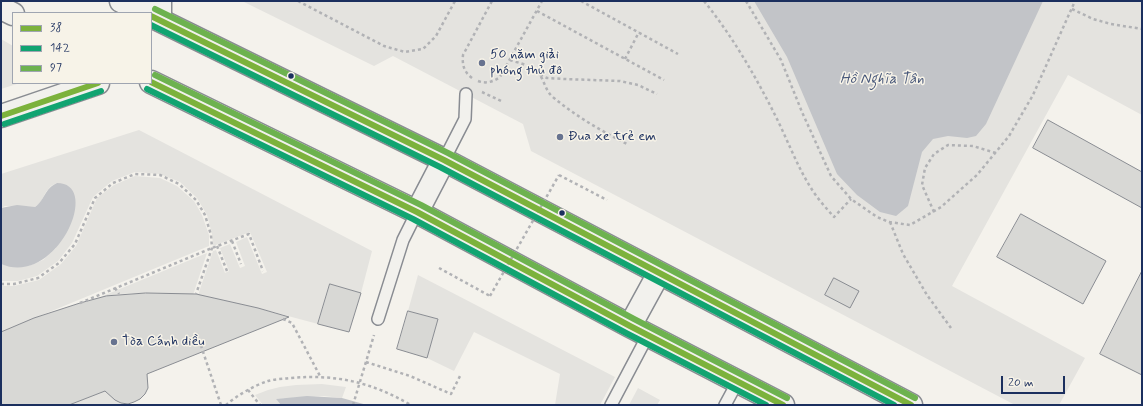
<!DOCTYPE html>
<meta charset="utf-8">
<style>
body{margin:0}
#map{position:relative;width:1143px;height:406px;overflow:hidden;background:#f4f2ec;font-family:Mynerve,sans-serif}
canvas{display:block}
.frame{position:absolute;inset:0;border:2px solid #1b2f5e;pointer-events:none}
.legend{position:absolute;left:12px;top:12px;width:140px;height:72px;box-sizing:border-box;background:#f7f3e8;border:1px solid #9fa5b1;margin:0;padding:5px 7px;list-style:none;font-size:12px;color:#1b2f5e}
.legend li{display:flex;align-items:center;gap:8px;height:20px}
.legend b{width:20px;border:1px solid #9fa5b1}
.scale{position:absolute;left:1001px;top:376px;width:64px;height:18px;box-sizing:border-box;border:2px solid #1b2f5e;border-top:0;padding-left:5px;font-size:12px;line-height:14px;white-space:nowrap;color:#1b2f5e;-webkit-text-stroke:3px #f7f3e8;paint-order:stroke}
</style>
<div id="map">
<canvas width="1143" height="406"></canvas>
<div class="frame"></div>
<ul class="legend">
<li><b style="height:5px;background:#7cb23c"></b>38</li>
<li><b style="height:5px;background:#11a471"></b>142</li>
<li><b style="height:5px;background:#6db24f"></b>97</li>
</ul>
<div class="scale">20 m</div>
</div>
<script>
const c = document.querySelector('canvas').getContext('2d');
c.lineJoin = 'round';
function fillPath(path, color) { c.fillStyle = color; c.fill(path, 'evenodd'); }
function strokePath(path, color, width, dash) { c.strokeStyle = color; c.lineWidth = width; c.lineCap = dash ? 'butt' : 'round'; c.setLineDash(dash || []); c.stroke(path); }
function write(font, color, halo, rows, align = 'center') {
  c.font = font + ' Mynerve,sans-serif'; c.lineWidth = 3; c.setLineDash([]); c.textBaseline = 'middle'; c.strokeStyle = halo; c.fillStyle = color; for (const [text, x, y, turn = 0] of rows) {
    c.save(); c.translate(x, y); c.rotate((+turn || 0) * Math.PI / 180); c.textAlign = isNaN(turn) ? turn : align; if (halo) c.strokeText(text, 0, 0); c.fillText(text, 0, 0); c.restore();
  }
}
const built = new Path2D(`
 M242,1H1142V115L1068,75L952,286L1085,358L1059,405H1015L531,151L523,124L393,56L374,66Z
 M1,39L13,46V83H20L1,89Z
 M139,130L372,251L361,293L330,284L318,324L258,308L198,295L213,251L216,250L225,273L229,271L220,248L230,244L240,268L245,266L236,242L247,237L262,274L267,272L250,232L213,246L212,234L207,215L197,198L180,182L160,174L135,172L112,181L93,197L72,243L58,261L37,276L18,281H1V264L7,266H29L43,260L56,248L57,183L51,186L46,192L40,203L35,207L5,206L1,208V174Z
 M135,176L160,178L177,186L194,201L202,215L209,235V246L1,332V286H14L39,280L61,264L76,246L97,198L114,185Z
 M207,253L193,295L146,293L119,294L98,298Z
 M418,275L615,377L600,405H555L560,374L474,332L454,371L427,358L438,319L408,311Z
 M322,384L346,387L342,398L323,396L276,399L281,405H263L255,395L268,390L280,387L296,385Z
 M638,388L660,400L657,405H629Z
 M107,390L122,405H69Z`);
const water = new Path2D(`
 M754,1H1043L986,124L976,136L967,138L948,136L933,139L922,152L908,206L896,216L880,212L857,195L837,174L787,57Z
 M57,183C103,183 56,288 1,264V208L17,205L35,207C45,200 44,189 57,183Z
 M307,396L342,398L367,405H281L276,399Z`);
const building = new Path2D(`
 M1048,120L1142,172V208L1033,148Z
 M1021,214L1106,261L1083,304L997,257Z
 M1142,271V375L1100,354Z
 M834,278L859,291L850,308L825,295Z
 M330,284L361,293L349,332L318,324Z
 M146,293L196,294L258,308L289,317L147,374L148,388L145,394L140,399L134,402L128,404L121,403L115,400L105,391L69,405H1V332L34,318L80,303L106,296Z
 M408,311L438,319L427,358L397,349Z`);
const path = new Path2D(`
 M298,1L384,46L405,52L423,49L436,36L455,1
 M581,1L678,54
 M704,1C733,37 756,77 776,117C788,141 797,166 811,188C817,198 826,208 834,217L851,199
 M746,1L781,60L802,112L831,176L851,199L877,217L889,222L910,225L941,207L977,175L1009,136L1033,95L1075,1
 M1072,9L1093,19L1111,24L1142,29
 M537,11L664,80
 M625,59L639,32
 M510,60C519,63 534,66 540,75C545,83 546,92 554,98C577,117 603,132 629,145
 M540,75L547,78L565,79L620,81L638,85L657,94
 M472,78C464,72 462,65 463,55L492,1
 M478,81C486,84 493,82 500,77L542,1
 M482,92L501,101
 M559,175L607,200
 M934,212L922,185L925,168L934,154L948,145L973,146L996,153
 M890,222L903,254L927,295L951,328
 M232,241L241,264
 M217,246L227,271
 M439,268L490,296
 M1,284H14L38,278L59,263L75,244L95,198L113,183L135,174L160,175L179,184L196,200L205,215L211,235L212,248L196,294
 M115,288L119,294
 M80,303L212,248L249,234L263,271
 M283,319L292,323L320,376
 M197,334L221,405
 M366,362L410,376L451,394L461,374
 M248,390L260,405
 M226,405C236,396 255,385 268,381C275,379 283,379 290,378C336,374 371,382 411,405
 M353,405L374,335`);
const lane = new Path2D(`
 M444,160L465,119L466,94
 M378,319L403,240L417,212
 M611,405L648,335
 M725,405L738,381`);
const secondary = new Path2D(`
 M160,20V1`);
const primary = new Path2D(`
 M121,1L146,13
 M1,8L13,14
 M151,16L444,160L911,405
 M151,82L417,212L630,326L783,405
 M1,116L98,83
 M417,212L444,160
 M630,326L659,273`);
const pathBridge = new Path2D(`
 M490,296L559,175`);
const bus1 = new Path2D(`
 M151,16L444,160L911,405
 M151,82L417,212L630,326L783,405
 M1,116L98,83`);
const bus2 = new Path2D(`
 M151,25L440,167L894,405
 M147,89L413,219L626,333L766,405
 M4,124L101,91`);
const bus3 = new Path2D(`
 M155,9L448,153L915,398
 M155,75L421,205L634,319L787,398`);
const markers = [
 [482,63,4,"#677390"],
 [291,76,3.5,"#1b2f5e"],
 [560,137,4,"#677390"],
 [562,213,3.5,"#1b2f5e"],
 [114,342,4,"#677390"]
];
const poiNames = [
 ["50 năm giải",490,55],
 ["phóng thủ đô",490,71],
 ["Đua xe trẻ em",568,137],
 ["Tòa Cánh diều",122,342]
];
const waterNames = [
 ["Hồ Nghĩa Tân",882,80]
];
fillPath(built, '#e4e3df');
fillPath(water, '#c2c4c8');
fillPath(building, '#d8d8d5');
strokePath(building, '#898c92', 1);
strokePath(lane, '#898c92', 14);
strokePath(secondary, '#898c92', 25);
strokePath(primary, '#898c92', 25);
strokePath(path, '#b1b2b5', 2.5, [3, 3]);
strokePath(lane, '#f2f1ed', 11);
strokePath(secondary, '#f2f1ed', 22);
strokePath(primary, '#f2f1ed', 22);
strokePath(pathBridge, '#b1b2b5', 2.5, [3, 3]);
strokePath(bus1, '#7cb23c', 6);
strokePath(bus2, '#11a471', 6);
strokePath(bus3, '#6db24f', 6);
for (const [x, y, r, color] of markers) { const dot = new Path2D(); dot.arc(x, y, r, 0, 2 * Math.PI); c.fillStyle = color; c.fill(dot); strokePath(dot, '#f7f3e8', 1.5); }
write('14px', '#1b2f5e', '#f7f3e8', poiNames, 'left');
write('italic 15px', '#465679', '#f7f3e8', waterNames);
</script>
